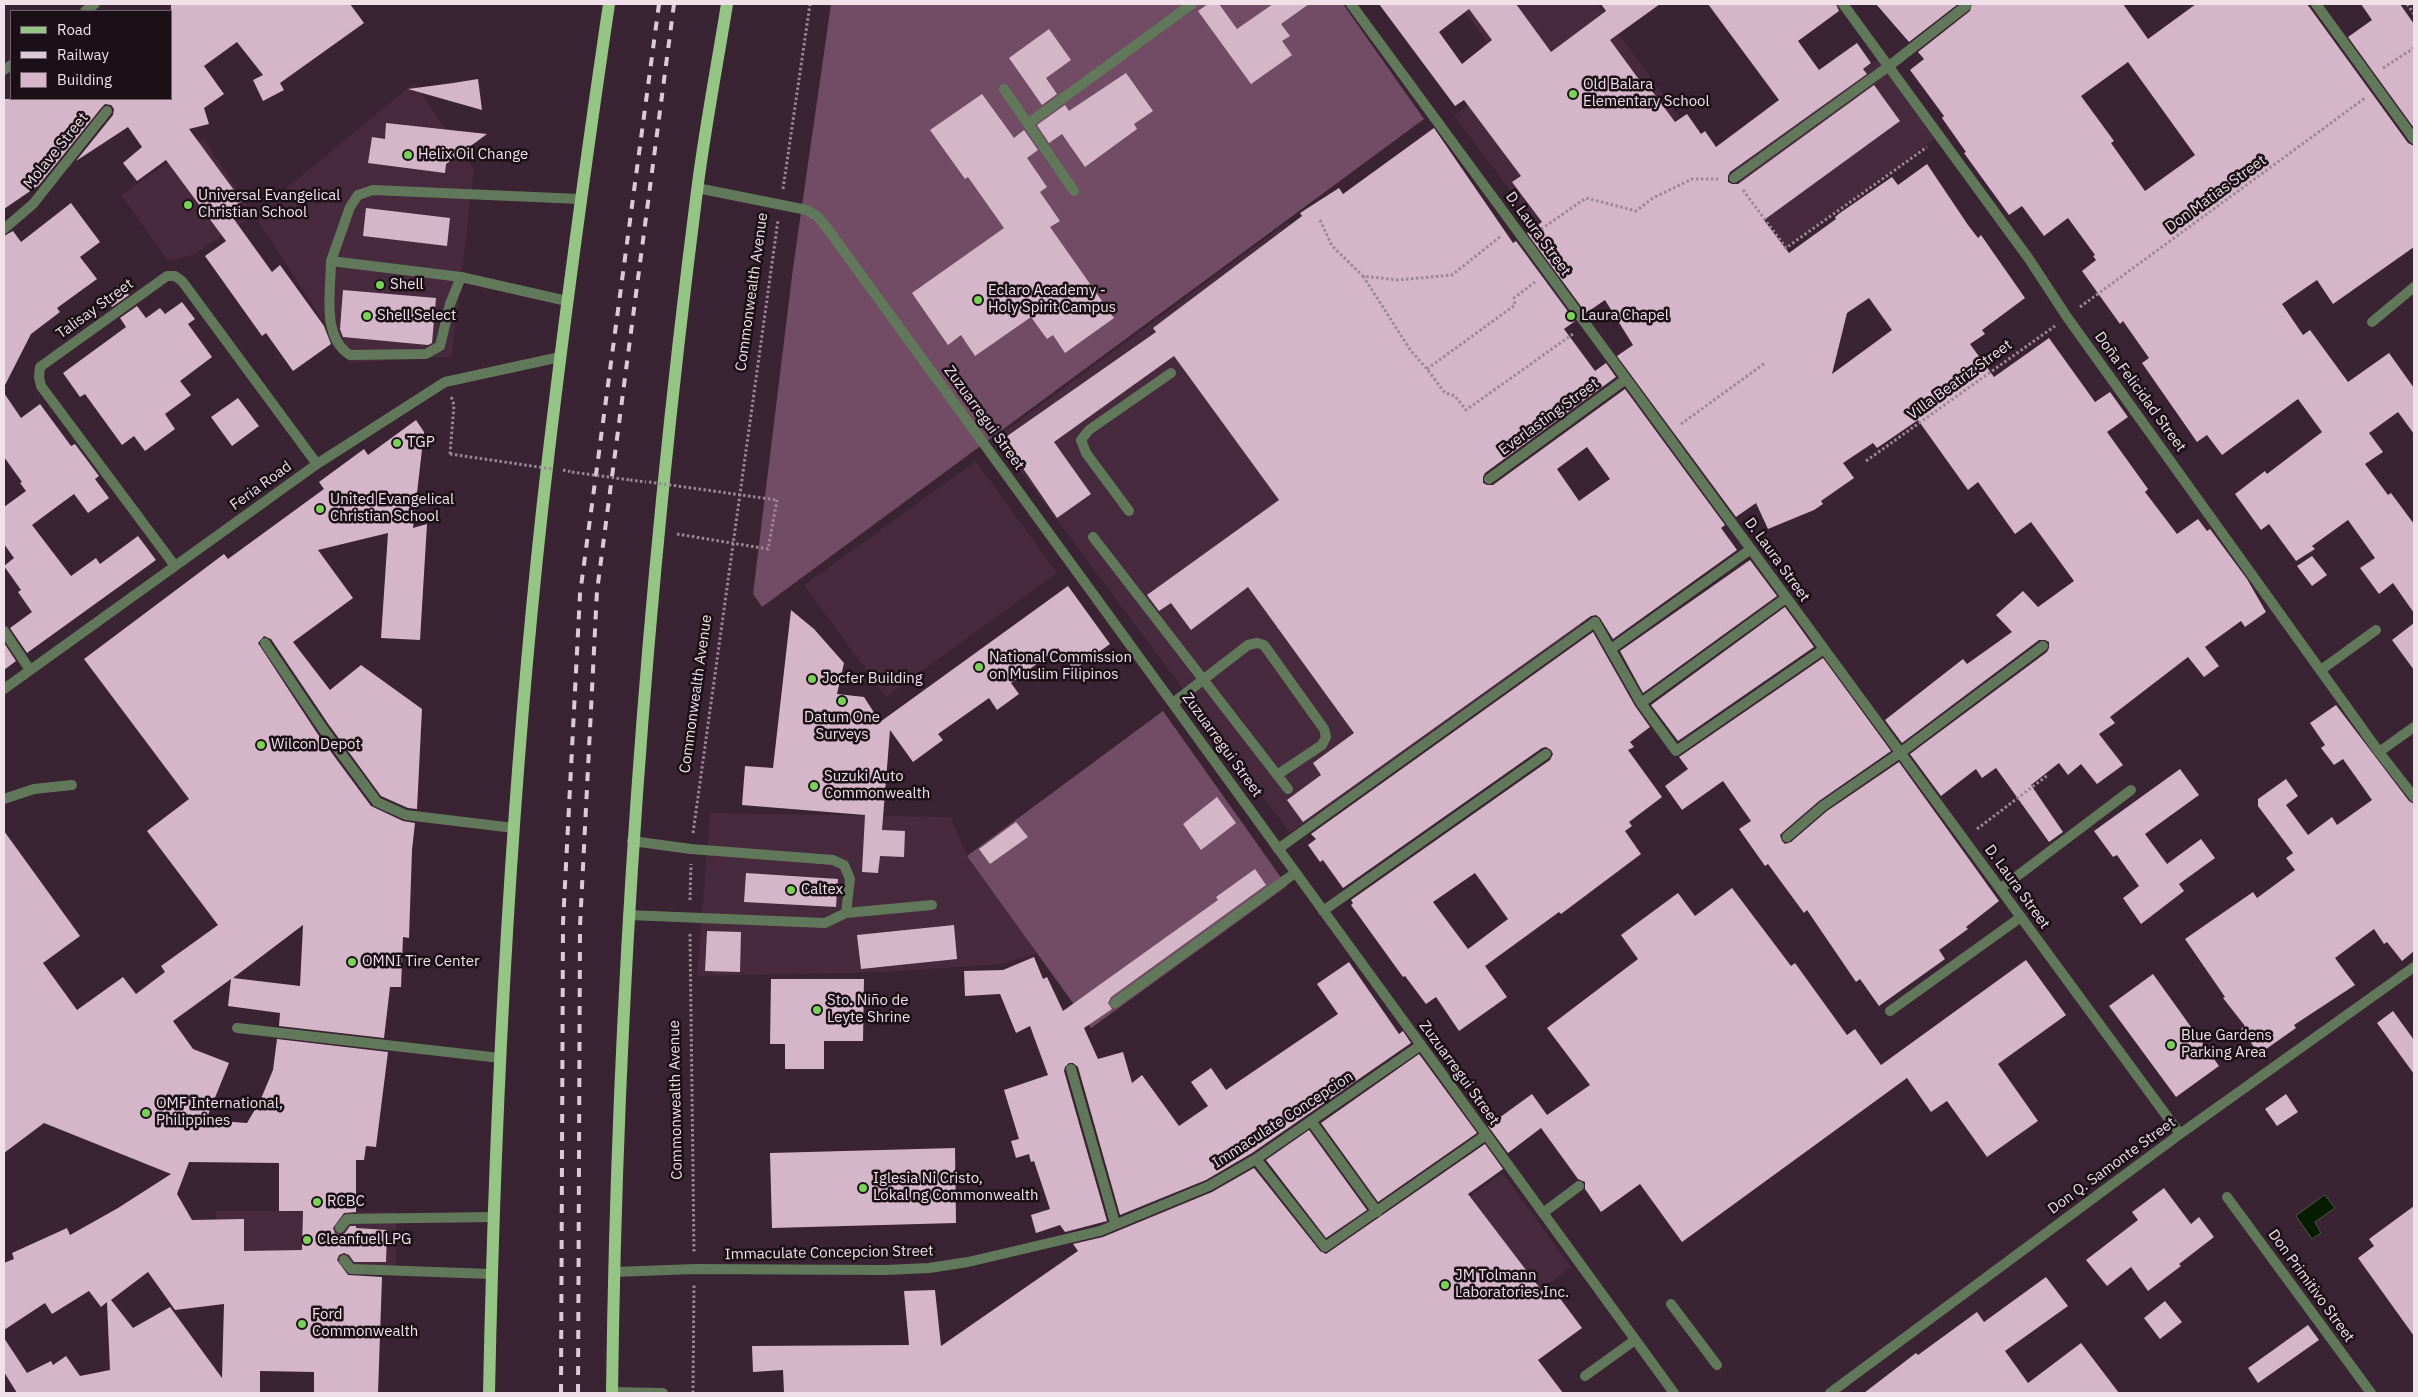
<!DOCTYPE html>
<meta charset="utf-8">
<style>
body{margin:0}
#map{position:relative;width:2418px;height:1397px;overflow:hidden;background:#3a2332;font-family:"IBM Plex Sans",sans-serif}
canvas{display:block}
.frame{position:absolute;inset:0;border:5px solid #f0e0ea;pointer-events:none}
.legend{position:absolute;left:10px;top:10px;width:162px;height:90px;box-sizing:border-box;background:#1b1017;border:1px solid #70636b;margin:0;padding:6px 9px;list-style:none;font-size:15px;color:#f0e0ea}
.legend li{display:flex;align-items:center;gap:10px;height:25px}
.legend b{width:25px;border:1px solid #70636b}
</style>
<div id="map">
<canvas width="2418" height="1397"></canvas>
<div class="frame"></div>
<ul class="legend">
<li><b style="height:6px;background:#95c585"></b>Road</li>
<li><b style="height:6px;background:#dccbd6"></b>Railway</li>
<li><b style="height:14px;background:#d4b6c8"></b>Building</li>
</ul>
</div>
<script>
const c = document.querySelector('canvas').getContext('2d');
c.lineJoin = 'round';
function fillPath(path, color) { c.fillStyle = color; c.fill(path, 'evenodd'); }
function strokePath(path, color, width, dash) { c.strokeStyle = color; c.lineWidth = width; c.lineCap = dash ? 'butt' : 'round'; c.setLineDash(dash || []); c.stroke(path); }
function write(font, color, halo, rows, align = 'center') {
  c.font = font + ' "IBM Plex Sans",sans-serif'; c.lineWidth = 5; c.setLineDash([]); c.textBaseline = 'middle'; c.strokeStyle = halo; c.fillStyle = color; for (const [text, x, y, turn = 0] of rows) {
    c.save(); c.translate(x, y); c.rotate((+turn || 0) * Math.PI / 180); c.textAlign = isNaN(turn) ? turn : align; if (halo) c.strokeText(text, 0, 0); c.fillText(text, 0, 0); c.restore();
  }
}
const built = new Path2D(`
 M1459,4H1597L1679,116L1535,223L1454,116L1510,73Z
 M1878,59L1937,137L1786,247L1731,170Z
 M414,83L474,169L452,356L350,363L254,215L195,254L168,261L121,195L203,138L254,215Z
 M1288,222L1583,628L1290,833L996,438Z
 M976,461L1057,573L886,697L804,585Z
 M710,813L951,817L967,856L1038,953L1002,964L887,972L697,976Z
 M1503,1173L1571,1267L1400,1393H1386L1317,1303Z
 M216,1211L397,1212L396,1269L219,1270Z`);
const forest = new Path2D(`
 M831,4H1343L1424,119L762,607L753,594L793,268Z
 M1163,711L1287,886L1091,1028L967,856Z`);
const water = new Path2D(`
 M2325,1195L2335,1208L2315,1222L2321,1233L2312,1239L2296,1216Z`);
const building = new Path2D(`
 M171,4H350L364,23L280,83L284,90L263,101L253,80L263,75L237,42L204,66L224,94L204,108L209,124L189,129L242,201L228,211L272,272L280,265L324,326L331,344L293,371L266,333L262,336L205,256L226,241L166,160L137,181L123,163L142,147L128,127L76,161L113,115L114,109L111,105L105,104L102,107L39,185L4,209V99H171Z
 M1208,4H1219L1237,29L1273,4H1309L1281,24L1290,36L1282,41L1292,55L1251,84L1198,11Z
 M1379,4H1516L1551,52L1606,11L1601,4H1660L1610,40L1643,85L1646,83L1675,122L1687,114L1701,134L1705,131L1716,147L1779,100L1708,4H1836L1839,11L1798,41L1819,70L1857,43L1871,63L1863,69L1867,74L1730,172L1728,176V182L1732,184H1738L1874,85L1900,121L1764,220L1789,253L1836,219L1835,217L1840,213L1892,177L1898,185L1927,164L1968,225L1978,238L1981,235L2025,298L1982,330L1985,334L1970,344L1994,377L2049,338L2095,402L2110,392L2128,417L2107,432L2148,489L2145,492L2177,534L2198,519L2207,531L2210,529L2247,579L2266,612L2245,627L2241,621L2205,647L2219,666L2204,677L2188,657L2110,717L2115,723L2099,734L2123,765L2097,784L2081,764L2068,775L2059,763L2031,785L2063,832L2049,842L1996,768L1982,778L1976,769L1941,796L1910,754L2047,652L2049,648V642L2045,640H2039L1902,743L1885,720L1963,659L1967,664L2012,632L1996,615L2023,591L2038,607L2074,581L2031,522L2015,534L1978,482L1968,490L1918,420L1877,448L1873,443L1843,463L1854,478L1821,501L1823,504L1814,510L1768,529L1756,503L1736,517L1617,356L1633,345L1605,300L1586,313L1527,233L1542,222L1512,182L1521,176L1464,100L1455,106ZM1469,9L1492,40L1462,64L1439,32ZM1869,298L1892,330L1832,374L1847,313Z
 M1876,4H1958L1909,42Z
 M1972,4H2123L2148,39L2196,4H2307L2408,143L2414,146V247L2333,304L2317,280L2282,304L2303,335L2310,330L2348,382L2389,353L2414,388V434L2398,412L2369,433L2383,452L2365,464L2388,495L2391,493L2414,524V613L2393,583L2379,594L2360,568L2375,558L2348,520L2312,546L2315,549L2296,561L2269,524L2261,530L2235,494L2265,471L2267,474L2322,432L2298,399L2222,455L2207,435L2197,442L2142,363L2149,358L2123,321L2120,324L2082,271L2096,260L2093,256L2095,255L2068,218L2044,236L2022,206L2009,215L1964,153L1966,152L1942,118L1944,116L1910,70L1924,59L1918,52L1970,11ZM2128,62L2195,155L2145,191L2111,143L2114,141L2081,96Z
 M2361,4H2400L2414,24V128L2348,37L2372,20Z
 M1049,29L1071,60L1046,78L1057,94L1042,105L1009,58Z
 M1126,73L1153,111L1134,124L1137,129L1085,167L1062,134L1049,143L1037,125L1065,105L1069,111Z
 M478,79L482,110L408,89L453,83Z
 M982,94L1014,138L1024,130L1038,150L1027,158L1047,187L1040,192L1060,221L1050,227L1114,318L1065,353L1053,335L1047,339L1031,317L975,356L961,335L948,345L912,293L1004,228L968,177L965,179L930,130Z
 M386,123L487,134L446,164L445,173L368,163L372,137L385,139Z
 M1434,128L1513,243L1516,241L1575,321L1564,329L1595,371L1606,363L1616,377L1485,473L1483,477V483L1487,485H1493L1625,389L1725,525L1721,528L1737,550L1613,639L1600,618L1596,615L1591,616L1303,822L1287,800L1321,775L1313,763L1354,733L1248,587L1191,630L1171,603L1159,611L1147,595L1279,500L1174,356L1054,442L1091,494L1057,518L1003,439L1156,332L1153,328L1302,216L1300,213L1339,188L1343,194ZM1587,447L1610,479L1579,501L1557,469Z
 M71,203L100,242L80,257L97,279L57,308L60,312L31,334L4,387V236L13,231L21,242Z
 M366,208L450,218L447,246L363,236Z
 M121,284L129,295L112,307L104,296Z
 M343,290L436,298L432,343L428,345L343,337L340,329Z
 M182,302L195,319L188,324L212,357L180,381L191,395L165,414L175,429L145,451L134,436L122,445L85,394L80,397L63,373L126,327L120,318L137,306L146,318L160,308L165,314Z
 M4,393L21,418L40,404L71,446L75,444L99,476L95,479L109,498L88,513L74,494L32,525L71,576L96,558L100,564L138,536L156,560L27,653L10,628L32,612L18,592L21,590L4,566L14,558L4,544V507L26,491L20,483L22,482L4,457Z
 M238,398L259,426L232,446L211,417Z
 M416,420L424,432L413,528L427,524L420,640L381,638L388,533L318,550L353,598L293,642L330,690L361,665L422,709L417,809L408,808L381,796L329,725L271,639L264,636L258,643L317,733L371,806L403,821L415,823L412,850L409,938L403,937L401,987H390L384,1038L279,1026L280,1013L228,1006L231,979L173,1021L193,1049L229,1063L206,1120L247,1123L260,1101L273,1070L277,1039L388,1052L376,1147L366,1146L364,1160H356V1212L344,1213L333,1228L335,1233L340,1235L345,1233L350,1226H356V1228L387,1230L386,1262H354L349,1255L344,1253L339,1255L337,1260L348,1275L382,1277L378,1393H314V1372L260,1371V1393H17L4,1372V1338L27,1373L51,1361L53,1365L66,1356L80,1376L110,1370L107,1302L101,1307L89,1291L52,1314L45,1303L4,1330V1263L14,1259L12,1253L67,1228L70,1235L118,1208L171,1174L44,1123L4,1153V831L80,936L43,963L77,1010L123,977L136,994L165,972L161,966L218,925L147,831L189,799L84,659L224,554L228,559L324,489L319,482L364,449L368,455ZM303,925L300,986L233,978ZM189,1162L279,1163V1211H303L302,1250L244,1251V1219L192,1220L177,1194ZM148,1272L175,1310L224,1304L222,1378L170,1307L133,1328L111,1300Z
 M2312,556L2327,575L2312,586L2297,566Z
 M1750,560L1777,596L1643,693L1620,651Z
 M1068,586L1110,644L1074,670L1058,648L1011,683L1019,694L997,710L989,698L938,734L943,740L913,762L890,730L882,830L905,831L904,857L880,856L878,873L862,872L865,815L742,805L745,766L773,768L791,610L814,629L844,663L837,694L864,697L880,722Z
 M1785,607L1814,647L1678,741L1651,705Z
 M2414,623V670L2392,640Z
 M1593,632L1635,706L1650,727L1630,742L1634,747L1628,750L1662,797L1629,822L1632,826L1625,831L1641,854L1561,914L1559,912L1485,966L1507,997L1459,1031L1436,997L1426,1004L1405,976L1403,977L1351,905L1353,903L1351,900L1550,760L1553,754L1551,750L1546,747L1542,748L1343,888L1323,860L1320,862L1308,845L1316,839L1311,834ZM1475,873L1508,919L1468,949L1433,902Z
 M4,643L16,661L4,670Z
 M1823,658L1891,751L1819,801L1783,832L1780,835L1782,841L1785,844L1791,842L1827,811L1899,762L1999,901L1966,927L1968,929L1939,950L1945,959L1879,1006L1860,979L1856,982L1807,910L1804,913L1768,864L1765,866L1739,829L1751,821L1723,781L1682,810L1665,786L1688,769L1679,757Z
 M2336,705L2409,801L2414,804V951L2402,961L2387,942L2384,944L2374,929L2335,958L2355,985L2294,1025L2296,1028L2259,1054L2241,1029L2245,1026L2223,998L2225,997L2185,939L2253,892L2257,898L2295,870L2286,858L2293,853L2258,806V799L2286,779L2298,796L2286,805L2308,835L2332,817L2337,825L2372,800L2343,759L2334,765L2321,748L2325,745L2310,723Z
 M2180,769L2199,795L2145,834L2167,864L2201,839L2215,858L2179,884L2184,891L2141,924L2123,898L2139,886L2117,855L2113,857L2094,831Z
 M1217,797L1236,823L1201,850L1183,824Z
 M1016,822L1028,837L990,864L979,849Z
 M1255,869L1266,885L1111,997L1108,1003L1112,1009L1084,1028L1098,1059L1123,1052L1132,1083L1142,1075L1179,1126L1208,1106L1191,1082L1211,1068L1226,1090L1338,1014L1317,984L1349,962L1399,1034L1403,1031L1411,1043L1252,1153L1206,1180L1120,1215L1078,1067L1073,1063H1069L1065,1067L1064,1071L1107,1221L1065,1232L1060,1225L1036,1233L1031,1215L1050,1209L1034,1161L1031,1162L1029,1154L1016,1158L1011,1141L1019,1139L1004,1090L1048,1075L1030,1026L1016,1033L1000,994L965,996L964,971L1003,970L1034,957L1043,979L1047,977L1063,1011L1218,900L1216,897Z
 M746,873L838,879L836,907L744,902Z
 M1732,888L1791,966L1795,963L1847,1035L1855,1029L1881,1065L2026,960L2066,1015L1998,1064L2038,1121L1987,1157L1947,1101L1931,1112L1907,1078L1682,1242L1640,1184L1601,1212L1585,1189V1182L1578,1179L1541,1128L1508,1153L1488,1126L1532,1094L1547,1115L1590,1085L1547,1028L1638,959L1621,935L1678,893L1695,916Z
 M954,925L957,959L861,969L857,935Z
 M707,931L741,932L740,972L705,971Z
 M2153,974L2219,1066L2176,1097L2109,1006Z
 M771,979H864L863,1041H824V1069H785V1044H770Z
 M2393,1011L2414,1040V1074L2377,1023Z
 M1419,1054L1477,1133L1378,1202L1321,1123Z
 M2286,1094L2298,1112L2277,1126L2265,1109Z
 M1309,1130L1367,1210L1326,1238L1266,1160Z
 M1485,1144L1503,1169L1468,1194L1542,1291L1550,1285L1582,1328L1538,1360L1563,1393H784L783,1370L753,1372L752,1346L909,1345L904,1291L935,1290L941,1346L1078,1251L1073,1244L1103,1237L1212,1192L1254,1168L1320,1251L1326,1254Z
 M955,1148L956,1223L772,1228L770,1153Z
 M2164,1188L2191,1224L2199,1217L2214,1237L2179,1264L2181,1266L2148,1291L2131,1267L2107,1286L2086,1260L2138,1220L2132,1212Z
 M2414,1206V1336L2358,1258L2374,1246L2369,1239Z
 M2046,1277L2068,1306L2005,1351L2028,1383L2081,1343L2119,1393H1864L1916,1353L1918,1355L1977,1312L1984,1322Z
 M2165,1301L2182,1322L2160,1339L2144,1318Z
 M2308,1325L2319,1340L2258,1383L2248,1368Z`);
const path = new Path2D(`
 M2407,4L2414,14
 M2383,68L2414,48
 M783,189L810,4
 M1743,190L1786,248L1927,147
 M1320,220L1332,246L1363,276L1398,280L1452,275L1501,236
 M1537,232L1586,198L1636,211L1653,198L1692,179H1718
 M1363,276L1411,351L1427,369L1445,393L1455,396L1466,410L1573,334
 M2080,307L2365,98
 M1427,369L1515,305L1514,298L1535,282
 M1681,424L1765,363
 M450,454L454,405L451,396
 M1866,461L2055,326
 M563,470L572,472
 M630,480L646,482
 M677,534L768,549L777,500
 M1977,829L2048,775
 M693,833L778,220
 M690,900L691,864
 M690,934L694,1253
 M693,1393L694,1284`);
const lane = new Path2D(`
 M1889,66L1966,6
 M331,261C331,290 321,337 350,355L426,354L440,346L450,304L461,277
 M567,301L461,277L331,261L350,207L358,195L373,190L580,199
 M2372,322L2414,287
 M1129,511L1086,453L1081,440L1089,430L1171,373
 M1093,537L1288,789
 M265,643L323,729L377,802L406,815L514,828
 M1173,703L1248,645L1257,643L1264,645L1324,729L1326,737L1322,745L1277,775
 M4,799L34,789L72,785
 M632,841L691,849L833,860L844,865L850,879L846,913
 M1278,849L1595,622
 M2000,889L2131,790
 M628,915L825,923L846,913L932,905
 M1115,1003L1295,873
 M1890,1011L2021,917
 M237,1028L500,1058
 M1543,1213L1579,1186
 M340,1228L347,1219L493,1217
 M344,1260L351,1269L491,1274
 M614,1272L695,1269L885,1270L929,1268L968,1262L1100,1231
 M1671,1304L1717,1365
 M1585,1376L1635,1340
 M612,1392L663,1393`);
const street = new Path2D(`
 M1351,4L2180,1134
 M1843,4L2029,259L2067,317L2379,752L2414,797
 M2316,4L2414,139
 M85,11L95,4
 M4,70L11,65
 M1004,89L1074,191
 M1029,123L1192,4
 M1734,178L1889,66
 M697,188L807,210L818,217L827,228L1674,1393
 M4,229L33,204L107,111
 M1489,479L1626,379
 M175,566L41,386L39,377L40,367L167,276H175L182,281L317,464
 M1595,622L1641,703L1786,598
 M4,631L30,670
 M1611,649L1751,549
 M2321,670L2376,630
 M4,689L317,464L445,382L560,357
 M1641,703L1676,751L1824,649
 M2379,752L2414,727
 M1787,837L1823,806L1900,753L2043,646
 M1323,911L1546,754
 M1071,1069L1115,1223
 M1311,1121L1377,1212
 M1256,1159L1325,1247L1486,1135
 M2227,1197L2371,1393
 M1100,1231L1209,1186L1256,1159L1421,1045
 M1830,1393L2180,1134L2414,967`);
const primary = new Path2D(`
 M489,1393C495,1099 510,804 542,511C561,342 584,173 609,4
 M612,1393C617,991 646,590 697,191C705,128 717,66 727,4`);
const rail = new Path2D(`
 M561,1393L563,923L580,594L659,4
 M578,1393L580,926L597,591L674,4`);
const pathBridge = new Path2D(`
 M450,454L552,469
 M572,472L630,480
 M649,482L777,500`);
const markers = [
 [1573,94,5,"#79d157"],
 [408,155,5,"#79d157"],
 [188,205,5,"#79d157"],
 [380,285,5,"#79d157"],
 [978,300,5,"#79d157"],
 [367,316,5,"#79d157"],
 [1571,316,5,"#79d157"],
 [397,443,5,"#79d157"],
 [320,509,5,"#79d157"],
 [979,667,5,"#79d157"],
 [812,679,5,"#79d157"],
 [842,701,5,"#79d157"],
 [261,745,5,"#79d157"],
 [814,786,5,"#79d157"],
 [791,890,5,"#79d157"],
 [352,962,5,"#79d157"],
 [817,1010,5,"#79d157"],
 [2171,1045,5,"#79d157"],
 [146,1113,5,"#79d157"],
 [863,1188,5,"#79d157"],
 [317,1202,5,"#79d157"],
 [307,1240,5,"#79d157"],
 [1445,1285,5,"#79d157"],
 [302,1324,5,"#79d157"]
];
const poiNames = [
 ["Old Balara",1583,85],
 ["Elementary School",1583,102],
 ["Helix Oil Change",418,155],
 ["Universal Evangelical",198,196],
 ["Christian School",198,213],
 ["Shell",390,285],
 ["Eclaro Academy -",988,291],
 ["Holy Spirit Campus",988,308],
 ["Shell Select",377,316],
 ["Laura Chapel",1581,316],
 ["TGP",407,443],
 ["United Evangelical",330,500],
 ["Christian School",330,517],
 ["National Commission",989,658],
 ["on Muslim Filipinos",989,675],
 ["Jocfer Building",822,679],
 ["Datum One",842,718,"center"],
 ["Surveys",842,735,"center"],
 ["Wilcon Depot",271,745],
 ["Suzuki Auto",824,777],
 ["Commonwealth",824,794],
 ["Caltex",801,890],
 ["OMNI Tire Center",362,962],
 ["Sto. Niño de",827,1001],
 ["Leyte Shrine",827,1018],
 ["Blue Gardens",2181,1036],
 ["Parking Area",2181,1053],
 ["OMF International,",156,1104],
 ["Philippines",156,1121],
 ["Iglesia Ni Cristo,",873,1179],
 ["Lokal ng Commonwealth",873,1196],
 ["RCBC",327,1202],
 ["Cleanfuel LPG",317,1240],
 ["JM Tolmann",1455,1276],
 ["Laboratories Inc.",1455,1293],
 ["Ford",312,1315],
 ["Commonwealth",312,1332]
];
const streetNames = [
 ["Molave Street",56,151,-51],
 ["Don Matias Street",2216,194,-36],
 ["D. Laura Street",1538,234,54],
 ["Commonwealth Avenue",752,292,-82],
 ["Talisay Street",95,309,-36],
 ["Villa Beatriz Street",1960,380,-36],
 ["Doña Felicidad Street",2140,392,54],
 ["Everlasting Street",1549,417,-36],
 ["Zuzuarregui Street",984,418,54],
 ["Feria Road",261,486,-36],
 ["D. Laura Street",1777,560,54],
 ["Commonwealth Avenue",696,694,-82],
 ["Zuzuarregui Street",1222,745,54],
 ["D. Laura Street",2017,887,54],
 ["Zuzuarregui Street",1459,1073,54],
 ["Commonwealth Avenue",676,1100,-91],
 ["Immaculate Concepcion",1283,1120,-33],
 ["Don Q. Samonte Street",2112,1166,-36],
 ["Immaculate Concepcion Street",829,1253,-1],
 ["Don Primitivo Street",2311,1286,54]
];
fillPath(built, '#472a3d');
fillPath(forest, '#714c64');
fillPath(water, '#061c00');
strokePath(water, '#4c5746', 1);
fillPath(building, '#d4b6c8');
strokePath(path, '#9b8894', 3, [2.5, 2.5]);
strokePath(lane, '#61795a', 10);
strokePath(street, '#61795a', 10);
strokePath(primary, '#95c585', 12);
strokePath(rail, '#dccbd6', 4, [9, 9]);
strokePath(pathBridge, '#9b8894', 3, [2.5, 2.5]);
for (const [x, y, r, color] of markers) { const dot = new Path2D(); dot.arc(x, y, r, 0, 2 * Math.PI); c.fillStyle = color; c.fill(dot); strokePath(dot, '#1b1017', 2); }
write('15px', '#f0e0ea', '#1b1017', poiNames, 'left');
write('15px', '#f0e0ea', '#1b1017', streetNames);
</script>
